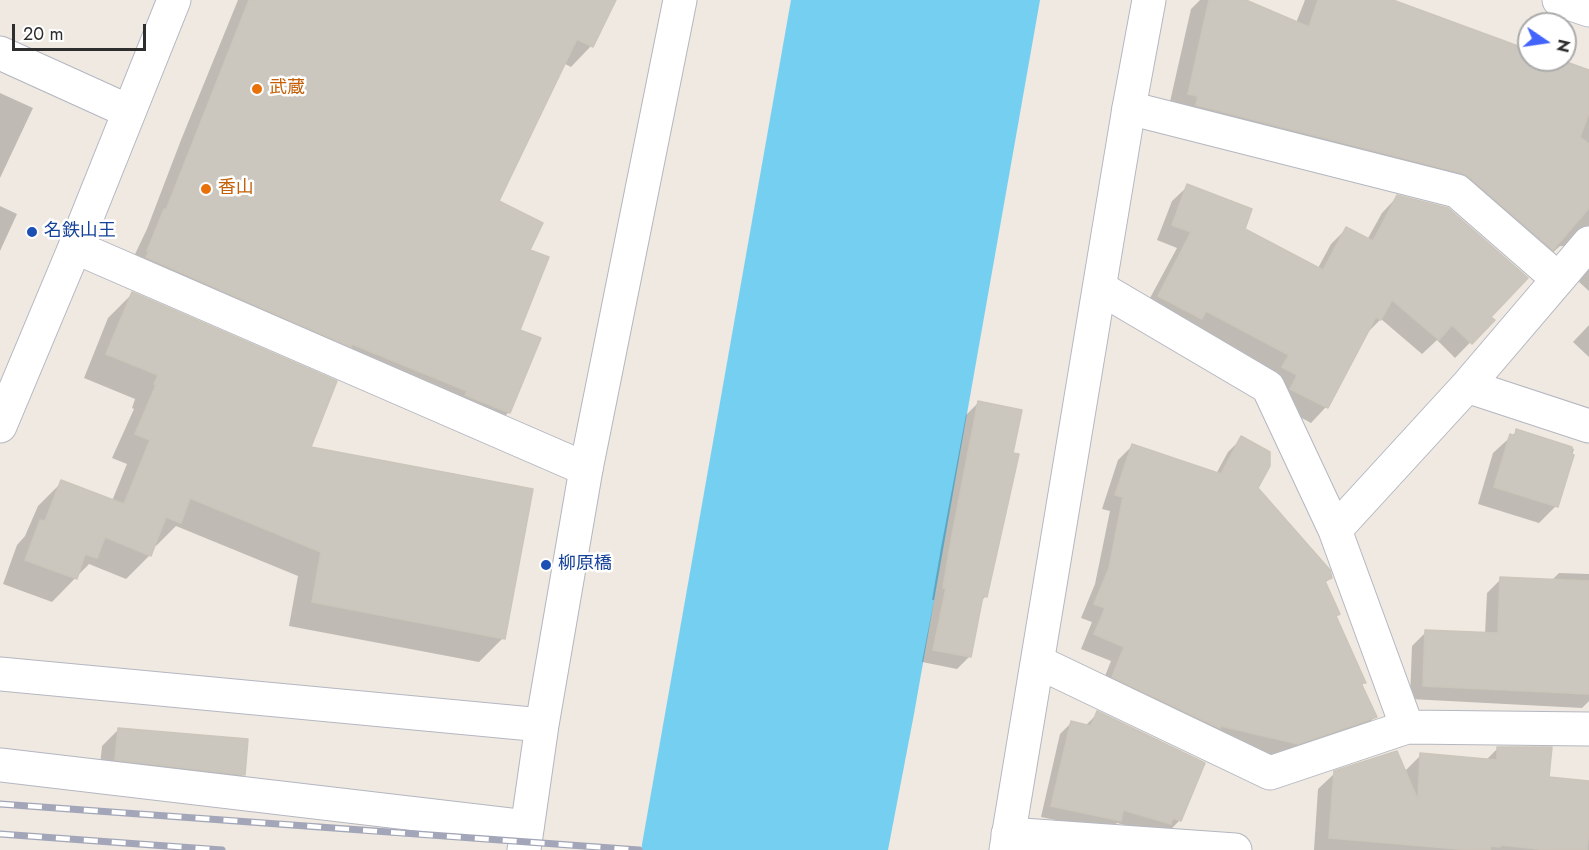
<!DOCTYPE html>
<meta charset="utf-8">
<style>
body{margin:0}
#map{position:relative;width:1589px;height:850px;overflow:hidden;background:#efe9e1;font-family:Jost,sans-serif}
canvas{display:block}
.north{position:absolute;left:1517px;top:12px;width:60px;height:60px;box-sizing:border-box;background:#fff;border:2px solid #ababab;border-radius:50%;rotate:103deg;font-size:16px;font-weight:700;line-height:24px;text-align:center;color:#2e2e2e}
.north::after{content:'';display:block;margin:auto;width:21px;height:27px;background:#4264fb;clip-path:polygon(50% 0,100% 100%,50% 72%,0 100%)}
.scale{position:absolute;left:12px;top:24px;width:134px;height:27px;box-sizing:border-box;border:3px solid #2e2e2e;border-top:0;padding-left:8px;font-size:18px;line-height:21px;white-space:nowrap;color:#2e2e2e;-webkit-text-stroke:4px #fff;paint-order:stroke}
</style>
<div id="map">
<canvas width="1589" height="850"></canvas>
<div class="north">N</div>
<div class="scale">20 m</div>
</div>
<script>
const c = document.querySelector('canvas').getContext('2d');
c.lineJoin = 'round';
function fillPath(path, color) { c.fillStyle = color; c.fill(path, 'evenodd'); }
function strokePath(path, color, width, dash) { c.strokeStyle = color; c.lineWidth = width; c.lineCap = dash ? 'butt' : 'round'; c.setLineDash(dash || []); c.stroke(path); }
function write(font, color, halo, rows, align = 'center') {
  c.font = font + ' Jost,"Noto Sans JP",sans-serif'; c.lineWidth = 5; c.setLineDash([]); c.textBaseline = 'middle'; c.strokeStyle = halo; c.fillStyle = color; for (const [text, x, y, turn = 0] of rows) {
    c.save(); c.translate(x, y); c.rotate((+turn || 0) * Math.PI / 180); c.textAlign = isNaN(turn) ? turn : align; if (halo) c.strokeText(text, 0, 0); c.fillText(text, 0, 0); c.restore();
  }
}
const water = new Path2D(`
 M791,0H1040L914,714L888,850H641Z`);
const shadow = new Path2D(`
 M238,0H614L591,46L571,67L563,63L497,202L528,251L509,412L488,433L127,271L147,229L181,140Z
 M1200,0H1242L1296,23L1305,0H1385L1529,60H1554L1589,72V291L1579,282L1586,269L1571,246H1560L1549,256L1447,198L1167,115L1191,9Z
 M0,93L33,108L0,178Z
 M1188,186L1243,230L1318,268L1331,244L1346,229L1367,240L1382,213L1397,197L1492,320L1455,358L1437,340L1422,354L1381,319L1365,335L1326,407L1311,423L1276,404L1268,383L1274,371L1192,327L1143,311L1177,248L1157,240L1172,201Z
 M0,206L17,214L0,251Z
 M132,294L309,448L503,638L479,662L289,626L298,576L176,526L156,546L154,545L150,555L126,579L89,564L52,602L3,584L17,545L25,536L38,506L62,482L112,501L127,464L112,458L134,409L132,408L135,399L84,378L108,318Z
 M1589,325V357L1573,342Z
 M978,403L986,596L981,601L970,656L957,669L922,662L934,600H932L941,548L966,415Z
 M1517,431L1574,449L1556,506L1539,523L1478,504L1493,453Z
 M1242,438L1257,488L1331,577L1325,583L1335,617L1364,683L1361,686L1375,717L1361,731L1283,757L1207,740L1099,691L1111,661L1081,649L1092,622L1081,618L1095,584L1110,511L1102,509L1118,460L1132,446L1216,474L1228,452Z
 M1559,573L1589,574V701L1582,708L1410,699L1412,646L1426,632L1485,634L1487,593L1501,579L1551,581Z
 M1098,713L1204,764L1179,821L1168,832L1158,834L1117,823L1108,831L1041,817L1060,734L1071,723L1085,726Z
 M119,729L244,774L227,791L99,776L102,746Z
 M1498,748L1548,778L1589,783V850H1314L1318,789L1335,773L1404,772L1421,755L1486,760Z`);
const building = new Path2D(`
 M249,0H616L593,47L577,39L499,201L543,223L530,250L549,257L520,330L541,338L510,413L465,395L467,391L352,344L351,347L146,257L149,251H147L164,209L166,210Z
 M1209,0H1246L1309,27L1318,0H1393L1529,50V60H1561L1589,70V113L1580,137L1589,144V208L1553,250L1469,177L1462,173L1196,105L1198,96L1188,94Z
 M1187,184L1252,209L1245,229L1323,270L1346,227L1373,241L1397,195L1448,208L1528,278L1491,317L1495,320L1472,344L1452,325L1439,340L1392,300L1381,320L1376,317L1328,408L1290,389L1297,375L1282,367L1289,355L1206,311L1202,319L1158,296L1191,232L1172,225Z
 M132,292L337,381L311,447L533,489L505,639L312,602L321,552L190,498L181,523L166,517L151,556L105,537L97,558L85,554L77,579L25,560L40,520L45,521L61,480L124,504L150,440L135,434L156,385L154,384L158,375L106,354Z
 M978,401L1022,410L1013,453L1019,454L987,597L983,596L971,657L933,650L946,588H943L952,535Z
 M1516,429L1572,447L1571,454L1574,455L1558,507L1494,487L1510,434L1515,436Z
 M1241,436L1270,452V466L1258,488L1330,570L1332,578L1325,581L1340,614L1336,616L1366,683H1361L1377,717L1298,744L1221,726L1220,728L1112,677L1124,647L1094,634L1105,608L1094,604L1109,568L1123,497L1115,495L1132,444L1221,474Z
 M1500,577L1589,581V694L1423,686L1425,630L1498,633Z
 M1097,711L1205,763L1181,821L1173,818L1171,824L1123,810L1121,821L1051,806L1071,721L1091,726Z
 M118,728L248,739L245,775L115,760Z
 M1497,747H1552L1549,777L1589,781V827L1587,850H1548L1501,845L1500,847L1491,846L1490,850H1471L1329,838L1334,771L1397,751L1418,800L1420,753L1497,760Z`);
const street = new Path2D(`
 M0,53L128,111
 M1129,108L1457,191L1558,279
 M75,247L586,469
 M1100,288L1268,387L1335,530L1407,727
 M1467,386L1589,426
 M1335,530L1467,386L1589,243
 M1038,662L1270,773L1407,727L1589,729
 M0,765L527,827
 M1008,834L1235,850`);
const secondary = new Path2D(`
 M1559,0L1589,10
 M0,426L75,247L174,0
 M0,674L542,725
 M524,850L542,725L586,469L680,0
 M1006,850L1129,108L1149,0`);
const rail = new Path2D(`
 M0,804L639,850
 M0,834L222,850`);
const markers = [
 [257,89,6,"#e8710a"],
 [206,189,6,"#e8710a"],
 [32,232,6,"#1a4fb4"],
 [546,565,6,"#1a4fb4"]
];
const foodNames = [
 ["武蔵",269,89],
 ["香山",218,189]
];
const transitNames = [
 ["名鉄山王",44,232],
 ["柳原橋",558,565]
];
fillPath(water, '#75cff0');
fillPath(shadow, '#0003');
fillPath(building, '#cbc7bf');
strokePath(building, '#cbc5ba', 1.5);
strokePath(street, '#b4b7c1', 35);
strokePath(secondary, '#b4b7c1', 35);
strokePath(street, '#fff', 33);
strokePath(secondary, '#fff', 33);
strokePath(rail, '#a3a6b8', 7);
strokePath(rail, '#fff', 4.5, [14]);
for (const [x, y, r, color] of markers) { const dot = new Path2D(); dot.arc(x, y, r, 0, 2 * Math.PI); c.fillStyle = color; c.fill(dot); strokePath(dot, '#fff', 2); }
write('18px', '#c56008', '#fff', foodNames, 'left');
write('18px', '#164399', '#fff', transitNames, 'left');
</script>
